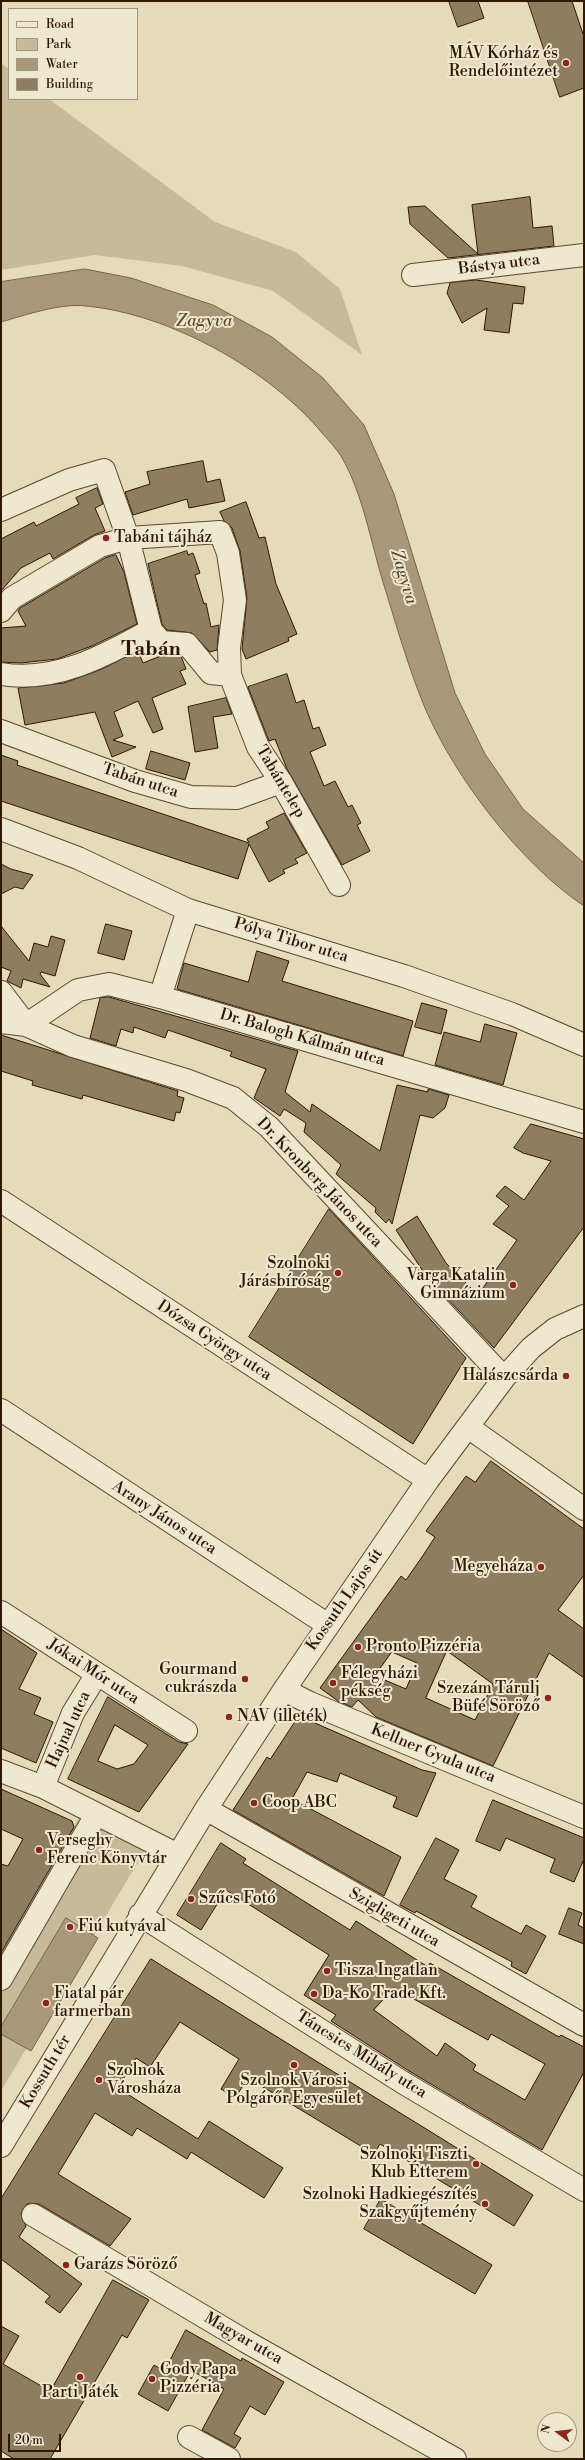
<!DOCTYPE html>
<meta charset="utf-8">
<style>
body{margin:0}
#map{position:relative;width:585px;height:2460px;overflow:hidden;background:#e5dbb8;font-family:"Libre Bodoni",serif}
canvas{display:block}
.frame{position:absolute;inset:0;border:2px solid #311700;pointer-events:none}
.legend{position:absolute;left:8px;top:8px;width:130px;height:92px;box-sizing:border-box;background:#eee8d1;border:1px solid #a2947d;margin:0;padding:5px 7px;list-style:none;font-size:12px;color:#311700}
.legend li{display:flex;align-items:center;gap:8px;height:20px}
.legend b{width:20px;border:1px solid #a2947d}
.north{position:absolute;left:537px;top:2412px;width:40px;height:40px;box-sizing:border-box;background:#eee8d1;border:1px solid #a2947d;border-radius:50%;rotate:285deg;font-size:11px;font-weight:700;line-height:16px;text-align:center;color:#311700}
.north::after{content:'';display:block;margin:auto;width:14px;height:18px;background:#8f2418;clip-path:polygon(50% 0,100% 100%,50% 72%,0 100%)}
.scale{position:absolute;left:8px;top:2434px;width:53px;height:18px;box-sizing:border-box;border:2px solid #311700;border-top:0;padding-left:5px;font-size:12px;line-height:14px;white-space:nowrap;color:#311700;-webkit-text-stroke:3px #eee8d1;paint-order:stroke}
</style>
<div id="map">
<canvas width="585" height="2460"></canvas>
<div class="frame"></div>
<ul class="legend">
<li><b style="height:5px;background:#eee8d1"></b>Road</li>
<li><b style="height:11px;background:#c6ba99"></b>Park</li>
<li><b style="height:11px;background:#a89879"></b>Water</li>
<li><b style="height:11px;background:#8f7d60"></b>Building</li>
</ul>
<div class="north">N</div>
<div class="scale">20 m</div>
</div>
<script>
const c = document.querySelector('canvas').getContext('2d');
c.lineJoin = 'round';
function fillPath(path, color) { c.fillStyle = color; c.fill(path, 'evenodd'); }
function strokePath(path, color, width, dash) { c.strokeStyle = color; c.lineWidth = width; c.lineCap = dash ? 'butt' : 'round'; c.setLineDash(dash || []); c.stroke(path); }
function write(font, color, halo, rows, align = 'center') {
  c.font = font + ' "Libre Bodoni",serif'; c.lineWidth = 4; c.setLineDash([]); c.textBaseline = 'middle'; c.strokeStyle = halo; c.fillStyle = color; for (const [text, x, y, turn = 0] of rows) {
    c.save(); c.translate(x, y); c.rotate((+turn || 0) * Math.PI / 180); c.textAlign = isNaN(turn) ? turn : align; if (halo) c.strokeText(text, 0, 0); c.fillText(text, 0, 0); c.restore();
  }
}
const green = new Path2D(`
 M1,63L9,69V99H49L215,222L296,252L340,289L362,355L273,291L182,266L95,255L1,270Z
 M89,1800L156,1832L1,2091V1953Z`);
const water = new Path2D(`
 M85,269L131,278L213,305L272,337L323,378L364,425L394,494L455,693L485,754L523,809L584,863V906C521,864 455,778 425,708C408,667 396,624 383,582C370,539 363,494 341,456C336,448 329,441 323,434C270,370 170,314 86,306C60,303 26,315 1,322V282Z
 M66,1918L98,1938L31,2051L1,2034V2027Z`);
const building = new Path2D(`
 M449,1H478L484,18L458,27Z
 M528,1H572L584,37V88L560,97Z
 M530,197L533,228L552,226L554,246L448,258L410,224L408,207L425,206L478,254L472,205Z
 M476,280L525,287L523,304L513,303L509,333L484,330L487,308L462,323L447,293L450,283Z
 M203,461L207,482L220,479L225,501L189,508L187,499L133,515L125,492L150,484L147,472Z
 M97,488L103,504L95,508L105,531L94,535L53,559L50,553L21,568L1,591V539L34,522L36,526L79,504L76,498Z
 M246,502L259,538L265,537L276,584L297,634L288,638L289,641L246,659L242,649L247,598L240,551L232,528L224,521L220,512Z
 M187,551L188,555L193,553L200,573L195,575L204,604L206,603L211,627L219,625L217,650L210,652L192,633L167,630L162,624L148,564Z
 M116,555L124,572L137,624L92,646L57,659L21,663L1,662V628L26,626L18,611L20,608L105,558Z
 M138,651L143,663L163,655L181,656L186,669L180,671L186,684L152,698L163,729L153,733L138,701L114,712L123,736L113,740L136,747L112,757L95,712L25,725L18,688L64,683L102,669Z
 M287,674L296,703L304,700L313,729L319,727L326,745L310,752L324,786L335,781L348,807L352,805L361,823L357,825L370,851L342,865L287,769L275,739L269,741L248,687Z
 M226,698L232,714L213,717L218,748L195,752L188,707Z
 M151,751L190,763L185,780L146,769Z
 M1,755L18,761L17,765L249,843L247,839L269,828L266,822L284,813L307,853L295,859L298,863L283,870L285,873L269,882L249,844L238,879L191,864L1,801Z
 M1,864L11,869L33,875L23,889L15,887L1,894Z
 M106,924L132,931L124,960L98,953Z
 M1,926L29,961L34,943L48,947L51,936L65,940L55,976L41,972L40,974L50,987L23,979L21,988L7,981L11,971L1,967Z
 M257,951L289,961L282,981L413,1021L403,1056L177,989L184,963L248,982Z
 M109,997L298,1051L285,1092L310,1112L312,1104L380,1151L397,1085L428,1092V1089L449,1095L445,1108L433,1118L420,1115L392,1224L389,1219L386,1223L375,1212L376,1208L336,1174L341,1165L304,1132L306,1123L284,1109L280,1116L254,1098L266,1069L230,1056L232,1052L168,1030L165,1038L134,1027L133,1033L121,1029L116,1046L90,1038L100,998Z
 M422,1003L447,1010L441,1034L415,1027Z
 M485,1024L517,1033L503,1085L435,1065L444,1032L480,1042Z
 M1,1035L178,1091L177,1096L184,1098L180,1113L176,1112L174,1121L83,1095L82,1099L32,1085L33,1081L1,1071Z
 M531,1124L584,1139V1227L494,1348L426,1276L396,1230L417,1216L446,1263L478,1295L517,1240L493,1224L509,1206L496,1196L505,1186L524,1200L551,1161L523,1153L514,1148Z
 M329,1209L466,1358L413,1444L249,1337Z
 M491,1461L584,1529V1575L558,1610L584,1629V1678L549,1653L493,1766L376,1717L358,1700L352,1707L338,1701L320,1688L401,1576L406,1580L424,1554L435,1537L426,1531L466,1476L475,1482ZM447,1651L493,1684L475,1720L426,1698ZM392,1652L417,1663L406,1689L375,1676Z
 M1,1629L37,1653L19,1689L41,1698L34,1714L53,1722L36,1763L1,1748Z
 M108,1697L179,1742L188,1744L139,1812L68,1779ZM115,1725L148,1745L134,1764L117,1769L98,1761Z
 M299,1716L422,1770L436,1773L417,1817L393,1807L397,1797L340,1773L337,1782L307,1772L292,1799L401,1857L384,1896L233,1810L267,1757L270,1759Z
 M1,1789L72,1821L74,1827L1,1953V1864L8,1866L23,1839L1,1829Z
 M493,1800L584,1838V1859L574,1882L550,1872L555,1859L506,1838L500,1851L476,1841Z
 M436,1838L459,1850L444,1879L477,1896L471,1907L521,1934L526,1925L546,1936L526,1974L511,1966L512,1962L416,1911L415,1913L400,1905Z
 M221,1843L246,1859L243,1863L350,1930L356,1921L428,1967L430,1963L559,2037L561,2035L584,2047V2072L542,2150L409,2071L331,2021L336,2015L304,1995L329,1955L226,1890L201,1930L177,1915ZM394,1988L488,2040L491,2034L545,2064L525,2100L473,2070L476,2065L445,2043L437,2056L374,2010Z
 M569,1908L582,1913L578,1925L584,1928V1944L559,1934Z
 M151,1959L533,2195L514,2226L380,2144L374,2154L248,2078L235,2098L221,2089L239,2059L180,2022L150,2067L136,2058L118,2088L198,2139L209,2121L283,2168L264,2198L191,2152L187,2159L137,2128L132,2136L95,2113L58,2174L131,2219L110,2246L39,2204H27L21,2214L26,2226L19,2237L82,2284L60,2313L45,2302L50,2296L1,2259V2199Z
 M381,2199L492,2265L475,2294L364,2229Z
 M113,2280L149,2300L127,2338L122,2335L50,2459H14L1,2451V2326L19,2336L3,2364L50,2391Z
 M186,2330L241,2361L242,2358L284,2382L265,2415L250,2406L234,2434L241,2438L235,2448L202,2430L224,2389L191,2370L168,2411L138,2394L154,2365L164,2371Z`);
const minor = new Path2D(`
 M413,275L584,255
 M1,510L69,480L104,470L128,538L151,630L161,642L187,644L211,673L230,675
 M1,611L12,598L100,546L128,538L220,532L228,553L235,600L229,648L230,675L258,747L281,782L339,885
 M1,674C56,683 104,656 151,630
 M1,731L135,781L191,797L237,798L281,782
 M1,829L78,858L188,910L404,976L512,1014L584,1045
 M1,992L26,1025
 M160,997L188,910
 M1,1022L26,1025L73,1046L186,1080L233,1098L269,1127L504,1378
 M26,1025L78,990L109,984L160,997L584,1122
 M1,1201L428,1480
 M1,1410L328,1625
 M468,1427L584,1509
 M1,1612L186,1731
 M284,1690L310,1703L584,1817
 M1,1771L43,1787L178,1855
 M43,1787L73,1713L97,1674
 M206,1809L584,2025
 M140,1915L402,2082L584,2190
 M1,1979L96,1815
 M1,2146L206,1809L284,1690L428,1480L504,1378L531,1348L555,1329L584,1316
 M33,2215L245,2341L455,2459
 M189,2437L229,2459`);
const markers = [
 [566,63,4,"#8f2418"],
 [106,538,4,"#8f2418"],
 [338,1273,4,"#8f2418"],
 [513,1285,4,"#8f2418"],
 [566,1376,4,"#8f2418"],
 [541,1567,4,"#8f2418"],
 [358,1647,4,"#8f2418"],
 [245,1679,4,"#8f2418"],
 [333,1683,4,"#8f2418"],
 [548,1698,4,"#8f2418"],
 [229,1717,4,"#8f2418"],
 [254,1803,4,"#8f2418"],
 [39,1850,4,"#8f2418"],
 [191,1899,4,"#8f2418"],
 [70,1927,4,"#8f2418"],
 [327,1971,4,"#8f2418"],
 [314,1994,4,"#8f2418"],
 [46,2003,4,"#8f2418"],
 [294,2065,4,"#8f2418"],
 [99,2080,4,"#8f2418"],
 [476,2164,4,"#8f2418"],
 [485,2204,4,"#8f2418"],
 [66,2265,4,"#8f2418"],
 [80,2377,4,"#8f2418"],
 [152,2379,4,"#8f2418"]
];
const poiNames = [
 ["MÁV Kórház és",558,54,"right"],
 ["Rendelőintézet",558,72,"right"],
 ["Tabáni tájház",114,538],
 ["Szolnoki",330,1264,"right"],
 ["Járásbíróság",330,1282,"right"],
 ["Varga Katalin",505,1276,"right"],
 ["Gimnázium",505,1294,"right"],
 ["Halászcsárda",558,1376,"right"],
 ["Megyeháza",533,1567,"right"],
 ["Pronto Pizzéria",366,1647],
 ["Gourmand",237,1670,"right"],
 ["cukrászda",237,1688,"right"],
 ["Félegyházi",341,1674],
 ["pékség",341,1692],
 ["Szezám Tárulj",540,1689,"right"],
 ["Büfé Söröző",540,1707,"right"],
 ["NAV (illeték)",237,1717],
 ["Coop ABC",262,1803],
 ["Verseghy",47,1841],
 ["Ferenc Könyvtár",47,1859],
 ["Szűcs Fotó",199,1899],
 ["Fiú kutyával",78,1927],
 ["Tisza Ingatlan",335,1971],
 ["Fiatal pár",54,1994],
 ["farmerban",54,2012],
 ["Da-Ko Trade Kft.",322,1994],
 ["Szolnok",107,2071],
 ["Városháza",107,2089],
 ["Szolnok Városi",294,2081,"center"],
 ["Polgárőr Egyesület",294,2099,"center"],
 ["Szolnoki Tiszti",468,2155,"right"],
 ["Klub Étterem",468,2173,"right"],
 ["Szolnoki Hadkiegészítés",477,2195,"right"],
 ["Szakgyűjtemény",477,2213,"right"],
 ["Garázs Söröző",74,2265],
 ["Gody Papa",160,2370],
 ["Pizzéria",160,2388],
 ["Parti Játék",80,2393,"center"]
];
const streetNames = [
 ["Bástya utca",499,265,-7],
 ["Tabán utca",140,781,18],
 ["Tabántelep",280,782,59],
 ["Pólya Tibor utca",291,941,17],
 ["Dr. Balogh Kálmán utca",302,1038,16],
 ["Dr. Kronberg János utca",319,1183,46],
 ["Dózsa György utca",214,1341,33],
 ["Arany János utca",164,1518,33],
 ["Kossuth Lajos út",345,1600,-55],
 ["Jókai Mór utca",93,1672,33],
 ["Hajnal utca",69,1730,-65],
 ["Kellner Gyula utca",433,1754,22],
 ["Szigligeti utca",394,1918,30],
 ["Táncsics Mihály utca",361,2055,32],
 ["Kossuth tér",46,2072,-59],
 ["Magyar utca",243,2339,30]
];
const waterNames = [
 ["Zagyva",204,322],
 ["Zagyva",403,577,73]
];
const districtNames = [
 ["Tabán",151,650]
];
fillPath(green, '#c6ba99');
fillPath(water, '#a89879');
strokePath(water, '#786449', 1);
fillPath(building, '#8f7d60');
strokePath(building, '#311700', 1);
strokePath(minor, '#5e482e', 24);
strokePath(minor, '#eee8d1', 22);
for (const [x, y, r, color] of markers) { const dot = new Path2D(); dot.arc(x, y, r, 0, 2 * Math.PI); c.fillStyle = color; c.fill(dot); strokePath(dot, '#eee8d1', 1.5); }
write('16px', '#311700', '#eee8d1', poiNames, 'left');
write('16px', '#311700', '#eee8d1', streetNames);
write('italic 17px', '#614b30', '#eee8d1', waterNames);
write('bold 20px', '#311700', '#eee8d1', districtNames);
</script>
